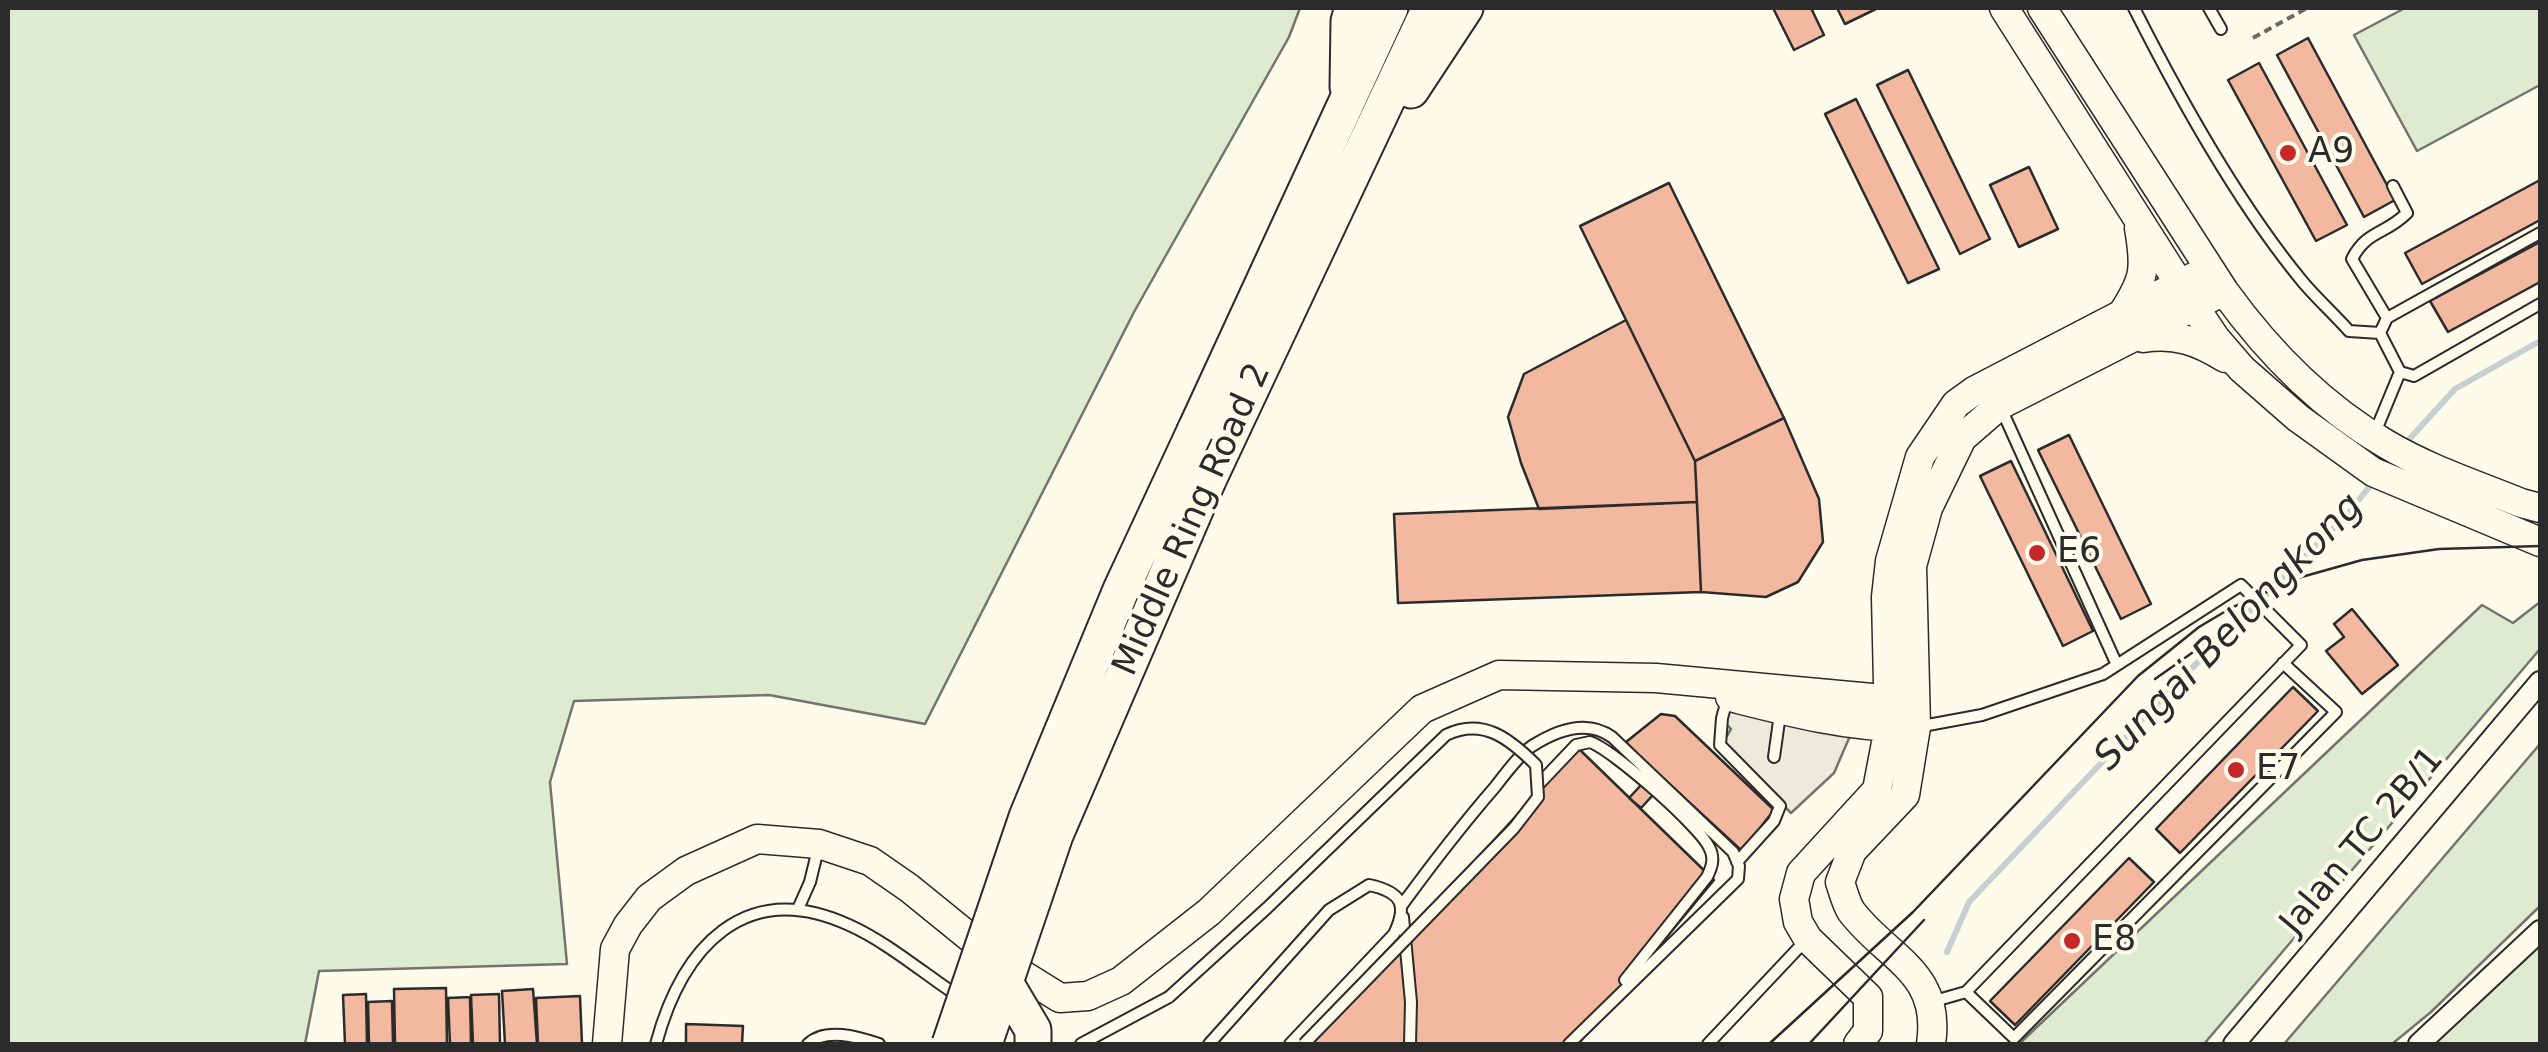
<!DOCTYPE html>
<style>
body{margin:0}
#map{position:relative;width:2548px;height:1052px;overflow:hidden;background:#fdfbea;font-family:"DejaVu Sans",sans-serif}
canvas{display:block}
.frame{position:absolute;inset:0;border:10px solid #2b2b2b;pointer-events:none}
</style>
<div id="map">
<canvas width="2548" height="1052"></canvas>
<div class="frame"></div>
</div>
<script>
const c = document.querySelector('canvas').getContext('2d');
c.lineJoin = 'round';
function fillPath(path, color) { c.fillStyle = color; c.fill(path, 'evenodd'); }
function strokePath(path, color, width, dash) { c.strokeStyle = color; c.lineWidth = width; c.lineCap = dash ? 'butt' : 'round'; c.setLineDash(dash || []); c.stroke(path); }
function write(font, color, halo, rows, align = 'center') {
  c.font = font + ' "DejaVu Sans",sans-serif'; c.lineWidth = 8; c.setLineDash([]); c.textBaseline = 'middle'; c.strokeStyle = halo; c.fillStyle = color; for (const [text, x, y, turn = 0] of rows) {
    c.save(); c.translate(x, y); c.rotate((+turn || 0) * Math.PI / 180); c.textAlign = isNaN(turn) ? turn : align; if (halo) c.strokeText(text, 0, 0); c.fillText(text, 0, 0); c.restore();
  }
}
const green = new Path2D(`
 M8,8H1300L1289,37L1134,312L925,724L769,695L574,701L550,782L567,964L319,971L305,1044H8Z
 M2405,8H2540V85L2417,151L2354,35Z
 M2540,602V649L2204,1044H2019L2482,605L2513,623Z
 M2540,744V906L2431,1012L2392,1044H2284Z
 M2540,938V1044H2426Z`);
const parking = new Path2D(`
 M1726,707L1850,736L1834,773L1791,813L1722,744L1731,729L1723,721Z`);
const stream = new Path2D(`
 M2404,445L2455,389L2540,341
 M1947,952L1969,902L2182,678L2346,516L2374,481`);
const building = new Path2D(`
 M1773,8H1811L1824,35L1794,50Z
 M1837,8H1875L1876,9L1845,24Z
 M2308,38L2395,200L2364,217L2277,55Z
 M2259,63L2347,225L2316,241L2228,80Z
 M1908,70L1990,239L1960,254L1877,85Z
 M1856,99L1939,269L1908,283L1825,114Z
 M2029,167L2058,229L2019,247L1990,185Z
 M2540,180V220L2422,284L2405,253Z
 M1669,183L1784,418L1695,461L1580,226Z
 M2540,242V282L2448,332L2430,301Z
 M1626,320L1695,461L1697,502L1539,509L1521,463L1508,417L1524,374Z
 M1784,418L1819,499L1823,542L1798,582L1766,597L1701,592L1695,461Z
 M2069,435L2151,604L2121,619L2038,450Z
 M2011,461L2093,631L2063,646L1980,476Z
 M1697,502L1701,592L1398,603L1394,514Z
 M2352,609L2398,665L2362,694L2326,651L2344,637L2334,624Z
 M2293,687L2318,711L2180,853L2156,829Z
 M1661,714L1675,716L1774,810L1742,851L1666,781L1641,808L1629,798L1654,771L1626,742Z
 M1578,748L1714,880L1578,1044H1308Z
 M2129,858L2154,882L2015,1025L1990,1001Z
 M446,988L447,1044H395L394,989Z
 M533,989L537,1044H505L502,991Z
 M366,994L367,1044H345L343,995Z
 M499,994L500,1044H473L471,995Z
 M580,996L582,1044H538L536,998Z
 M470,997L471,1044H450L448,998Z
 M392,1001L393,1044H369L368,1002Z
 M686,1024L743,1026L742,1044H686Z`);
const path = new Path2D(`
 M2253,38L2307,8`);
const lane = new Path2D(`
 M2134,8C2180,99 2237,202 2302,281C2316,298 2334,314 2349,331L2380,333
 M2209,8L2221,29
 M2387,318L2540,233
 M2400,372L2414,376L2540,304
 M2000,406L2117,665
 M2374,435L2400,372L2380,333L2387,318L2352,259C2367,230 2385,235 2407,213L2393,186
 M1727,700L1722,718L1720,745L1780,806L1774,821L1737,862
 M1917,727L1982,715L2103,674L2241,585L2301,645L1966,992L1931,1002
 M1774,757L1780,714
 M1539,784L1576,745L1590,742C1613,750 1699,826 1709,847C1715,858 1712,867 1707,877L1625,980
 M1402,905C1432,864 1462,825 1495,787C1506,773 1518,756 1532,746C1557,730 1587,719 1612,737L1733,852L1739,866L1738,879L1569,1044
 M798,909L810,882L819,845
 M1403,917L1411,1002L1410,1044
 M1966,992L2014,1038L2336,712L2283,663
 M656,1044C682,948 744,877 849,925C887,942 923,973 958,996
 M808,1044C825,1027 858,1037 879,1044
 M1081,1044L1169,997
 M1209,1044L1329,910L1369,885C1402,892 1408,905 1394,934L1290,1044
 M1708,1044L1807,939`);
const street = new Path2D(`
 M2234,1044L2540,682
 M2419,1044L2540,931`);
const secondary = new Path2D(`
 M2004,8L2180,285L2216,339L2242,369L2298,418L2373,472L2540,542
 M2042,8L2224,291C2268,352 2321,406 2386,444C2428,469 2477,485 2521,503L2540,508
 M2122,314C2145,279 2146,269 2139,228
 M2143,338C2175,333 2198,341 2225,358
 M1730,697C1786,711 1846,727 1904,727
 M607,1044L615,949L628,925L649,898L686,871L757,839L819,844L870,861L909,888L994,957L1060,998L1088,996L1121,981L1209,912L1422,709L1499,675L1656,678L1915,702
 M1858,1044L1868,1031V997L1808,939L1798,922L1794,899L1801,873L1877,790L1889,727L1886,597L1890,561L1920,457L1956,404L1974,391L2209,269
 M1931,1044C1942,971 1887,959 1851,911C1846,903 1843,891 1840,882L1852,851L1905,795L1916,727L1912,566L1928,508L1962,438L2000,405L2224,291`);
const highway = new Path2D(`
 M1348,87L1349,21L1353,8
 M1411,90L1465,8
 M1195,431L1390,8
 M1208,480L1430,8`);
const tram = new Path2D(`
 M2155,679L2233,624
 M1769,1044L1913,912L2138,676L2199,627L2231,608L2298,578L2362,560L2439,549L2540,546
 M1809,1044L1924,920`);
const laneBridge = new Path2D(`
 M1169,997L1267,908L1446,735C1483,717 1510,739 1536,765L1538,797L1514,828L1304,1044`);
const highwayBridge = new Path2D(`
 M1004,981L1033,1030V1044
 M950,1044L1027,817L1121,590L1195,431
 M984,1044L1055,835L1208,480`);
const markers = [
 [2288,153,10,"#c62828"],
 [2037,553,10,"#c62828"],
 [2236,770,10,"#c62828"],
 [2072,941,10,"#c62828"]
];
const poiNames = [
 ["A9",2308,153],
 ["E6",2057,553],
 ["E7",2256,770],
 ["E8",2092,941]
];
const streetNames = [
 ["Middle Ring Road 2",1193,520,-66],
 ["Jalan TC 2B/1",2363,842,-50]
];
const waterNames = [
 ["Sungai Belongkong",2230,633,-46]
];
fillPath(green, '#deebd1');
strokePath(green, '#74746e', 2.5);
fillPath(parking, '#eceadb');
strokePath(parking, '#74746e', 2.5);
strokePath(stream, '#c7d0d0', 6);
fillPath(building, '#f2b8a0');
strokePath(building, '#2b2b2b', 2.5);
strokePath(lane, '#2b2b2b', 14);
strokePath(street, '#2b2b2b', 24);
strokePath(secondary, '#2b2b2b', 31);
strokePath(highway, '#2b2b2b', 39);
strokePath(path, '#6a6964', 4, [8, 5]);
strokePath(lane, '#fdfbea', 10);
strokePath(street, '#fdfbea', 20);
strokePath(secondary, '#fdfbea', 28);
strokePath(highway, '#fdfbea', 35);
strokePath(tram, '#2b2b2b', 2.5);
strokePath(laneBridge, '#2b2b2b', 14, []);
strokePath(highwayBridge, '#2b2b2b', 39, []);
strokePath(laneBridge, '#fdfbea', 10);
strokePath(highwayBridge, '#fdfbea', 35);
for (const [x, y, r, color] of markers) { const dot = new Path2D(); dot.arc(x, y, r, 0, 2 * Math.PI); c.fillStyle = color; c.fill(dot); strokePath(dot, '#fdfbea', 4); }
write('35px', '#2b2b2b', '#fdfbea', poiNames, 'left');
write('35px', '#2b2b2b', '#fdfbea', streetNames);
write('italic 38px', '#2b2b2b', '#fdfbea', waterNames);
</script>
